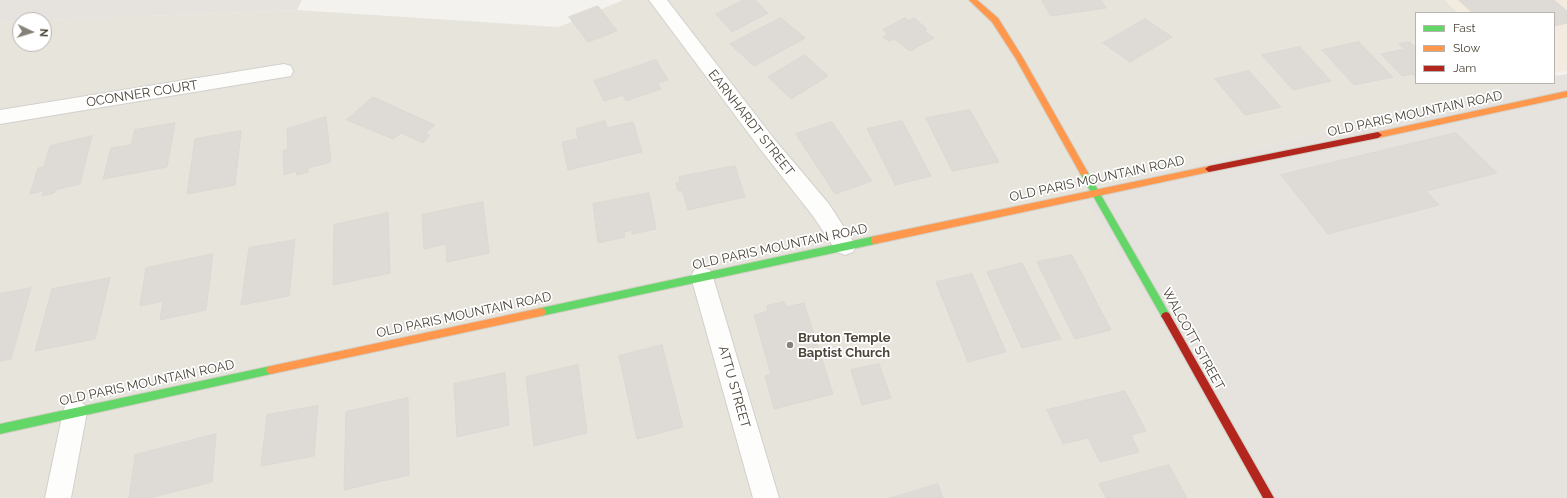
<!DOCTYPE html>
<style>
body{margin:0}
#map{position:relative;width:1567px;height:498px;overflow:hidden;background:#f4f2ee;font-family:Raleway,sans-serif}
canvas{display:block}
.legend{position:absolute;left:1415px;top:12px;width:140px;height:72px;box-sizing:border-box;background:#fff;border:1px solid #b7b4b0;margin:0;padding:5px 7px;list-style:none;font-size:12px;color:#4b4439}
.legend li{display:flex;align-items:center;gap:8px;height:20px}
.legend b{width:20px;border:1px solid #b7b4b0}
.north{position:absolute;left:12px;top:12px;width:40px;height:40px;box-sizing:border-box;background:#fff;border:1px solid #b7b4b0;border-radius:50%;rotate:94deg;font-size:11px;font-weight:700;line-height:16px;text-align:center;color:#4b4439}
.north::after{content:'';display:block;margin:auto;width:14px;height:18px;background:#868178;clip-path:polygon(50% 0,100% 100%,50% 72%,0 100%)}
</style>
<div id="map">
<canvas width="1567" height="498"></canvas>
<ul class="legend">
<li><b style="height:5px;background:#63d668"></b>Fast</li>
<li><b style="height:5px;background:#ff974d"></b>Slow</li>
<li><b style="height:5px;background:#b3261e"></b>Jam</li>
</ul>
<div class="north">N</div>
</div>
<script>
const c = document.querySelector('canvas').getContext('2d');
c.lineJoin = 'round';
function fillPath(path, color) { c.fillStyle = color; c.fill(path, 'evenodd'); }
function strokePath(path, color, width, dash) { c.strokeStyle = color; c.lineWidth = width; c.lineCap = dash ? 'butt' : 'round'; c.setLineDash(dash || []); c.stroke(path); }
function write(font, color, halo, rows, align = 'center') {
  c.font = font + ' Raleway,sans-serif'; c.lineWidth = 3.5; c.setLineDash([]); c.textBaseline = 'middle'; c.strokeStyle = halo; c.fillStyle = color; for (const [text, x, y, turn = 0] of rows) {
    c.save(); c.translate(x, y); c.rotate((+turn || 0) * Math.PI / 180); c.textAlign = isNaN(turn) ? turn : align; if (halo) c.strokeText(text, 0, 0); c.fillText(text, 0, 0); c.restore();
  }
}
const residential = new Path2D(`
 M623,0H1445L1458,13H1416V83H1520L1082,192L1265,498H0V22L20,21V44H44V20L297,10L559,27Z`);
const commercial = new Path2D(`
 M1445,0H1567V70L1554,73V13H1458Z`);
const industrial = new Path2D(`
 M0,0H302L297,10L0,22Z
 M1567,74V498H1265L1081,192L1520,83H1554V76Z`);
const building = new Path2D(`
 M743,0H755L768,13L732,32L716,14Z
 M1042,0H1101L1106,8L1051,16Z
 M1459,0H1554L1567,11V23L1554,26V13H1473Z
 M598,6L617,31L588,42L569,17Z
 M781,18L805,38L754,66L730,44Z
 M905,18L909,21L914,18L927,29L924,31L934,38L910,51L894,39L889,41L883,37L888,34L883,30Z
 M1145,19L1172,37L1130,62L1103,43Z
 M1359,42L1393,77L1354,85L1322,50Z
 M1410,42L1416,48V77L1412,74L1402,76L1381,54L1404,49L1399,44Z
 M1300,47L1331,81L1293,90L1262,55Z
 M805,55L828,76L791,99L768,77Z
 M656,60L668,80L658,83L661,89L626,101L623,95L604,101L594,81Z
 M1249,71L1281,107L1245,115L1215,79Z
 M373,97L435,125L425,133L430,135L423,143L401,133L393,139L347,120Z
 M970,110L999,162L952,171L926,118Z
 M326,117L331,162L308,168V172L297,175L296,171L284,175L283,151L288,149L287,129Z
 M605,121L607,128L633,122L642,152L568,170L562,142L578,139L576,129Z
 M902,121L931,176L895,185L867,129Z
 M832,122L872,181L835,194L796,134Z
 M175,123L167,167L103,179L111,148L131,145L135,130Z
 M241,131L235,185L187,194L195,139Z
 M1456,133L1497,173L1426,191L1439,205L1328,234L1281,175Z
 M92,136L80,184L55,190L54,193L42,196L43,191L30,194L38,168L44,167L50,146Z
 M735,166L745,197L688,210L682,190L678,191L676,183L680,182L679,177Z
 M649,193L656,229L632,234V230L624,232L625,237L598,243L593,204Z
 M483,202L489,253L447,262L446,244L424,249L422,215Z
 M388,213L390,273L333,285L334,225Z
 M295,240L289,296L241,305L249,248Z
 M213,254L206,310L160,320L163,301L140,306L146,268Z
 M1072,255L1111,330L1075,339L1037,262Z
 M1022,263L1061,339L1022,348L987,272Z
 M972,274L1006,352L968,362L936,282Z
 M110,278L95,339L35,351L52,289Z
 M31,288L11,359L0,361V294Z
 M784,302L786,307L804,303L833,394L774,409L765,376L771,374L754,315L768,311L767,306Z
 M662,345L683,427L637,439L619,356Z
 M879,364L891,398L862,405L851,370Z
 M578,365L587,433L534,446L526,377Z
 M505,373L509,425L457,437L454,384Z
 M1125,391L1146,431L1131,435L1139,452L1100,462L1088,438L1063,444L1047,410Z
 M408,398L409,475L344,490L346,412Z
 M318,406L314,456L261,466L267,415Z
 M216,434L212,482L150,498H129L135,455Z
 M1169,465L1187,498H1106L1099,484Z
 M938,484L943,498H890Z`);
const street = new Path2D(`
 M649,0H667L775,140L829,204L856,246L853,252L845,255L837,252L813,216L761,150Z
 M284,64L291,66L293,71L291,76L0,124V110Z
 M702,268L710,270L713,277L779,498H753L691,277L694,270Z
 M75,400L84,404L87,412L71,498H45L63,412L66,404Z`);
const fast = new Path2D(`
 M1084,170L1087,171L1169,313L1171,316L1169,319L1166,320L1163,319L1080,173Z
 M875,236L878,237L879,240L878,243L875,244L541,316L538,315L536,312L538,309L541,308Z
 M271,366L274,367L276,370L274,373L271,374L0,434V424Z`);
const slow = new Path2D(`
 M969,0H977L998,18L1023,58L1087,171L1088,173L1087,175H1081L1016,59L992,22Z
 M1567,91V97L1378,138L1374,135L1378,132Z
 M1209,166L1213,169L1209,172L875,244L872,243L871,240L872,237L875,236Z
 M541,308L544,309L546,312L544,315L541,316L271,374L268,373L266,370L268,367L271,366Z`);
const jam = new Path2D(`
 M1378,132L1382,135L1378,138L1209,172L1205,169L1209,166Z
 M1166,312L1169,313L1274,498H1263L1163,319L1161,316L1163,313Z`);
const markers = [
 [790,345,4,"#868178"]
];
const streetNames = [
 ["OCONNER COURT",142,94,-9],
 ["OLD PARIS MOUNTAIN ROAD",1415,114,-12],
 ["EARNHARDT STREET",751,123,52],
 ["OLD PARIS MOUNTAIN ROAD",1097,179,-12],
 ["OLD PARIS MOUNTAIN ROAD",780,247,-12],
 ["OLD PARIS MOUNTAIN ROAD",464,315,-12],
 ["WALCOTT STREET",1193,339,61],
 ["OLD PARIS MOUNTAIN ROAD",147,383,-12],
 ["ATTU STREET",734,387,74]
];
const poiNames = [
 ["Bruton Temple",798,338],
 ["Baptist Church",798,353]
];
fillPath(residential, '#e7e4dc');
fillPath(commercial, '#f3ebdf');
fillPath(industrial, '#e6e2de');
fillPath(building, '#dedbd6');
strokePath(building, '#dcd9d4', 1);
strokePath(street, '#d2d0cb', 2);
strokePath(fast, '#d3cfc5', 2);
strokePath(slow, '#d3cfc5', 2);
strokePath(jam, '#d3cfc5', 2);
fillPath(street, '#fdfdfc');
fillPath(fast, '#63d668');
fillPath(slow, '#ff974d');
fillPath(jam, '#b3261e');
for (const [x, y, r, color] of markers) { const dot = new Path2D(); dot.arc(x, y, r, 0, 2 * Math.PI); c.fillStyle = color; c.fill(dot); strokePath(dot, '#fff', 1.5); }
write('13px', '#4b4439', '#fff', streetNames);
write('bold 13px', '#4b4439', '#fff', poiNames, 'left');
</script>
